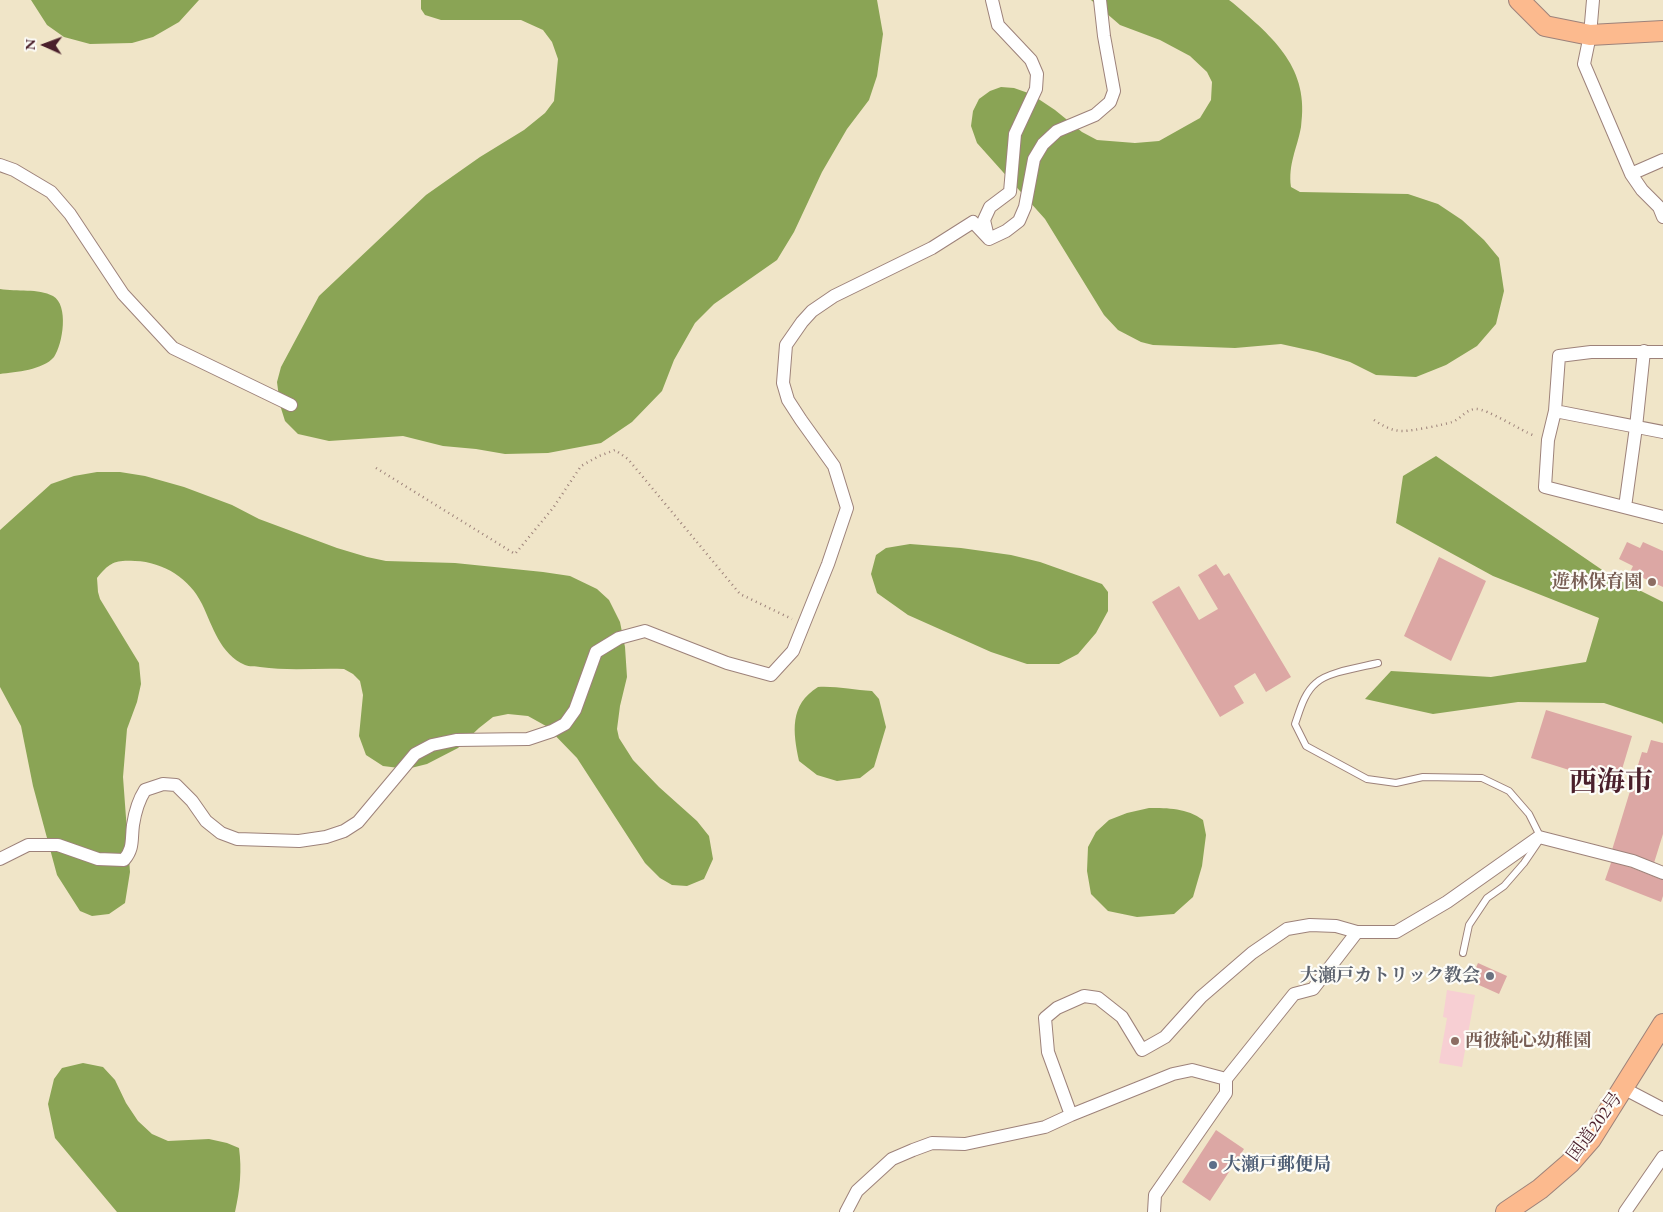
<!DOCTYPE html>
<meta charset="utf-8">
<style>
body{margin:0}
#map{position:relative;width:1663px;height:1212px;overflow:hidden;background:#f0e5c8;font-family:"EB Garamond",serif}
canvas{display:block}
.north{position:absolute;left:20px;top:20px;width:50px;height:50px;-webkit-text-stroke:4px #fdfcf7;paint-order:stroke;rotate:272deg;font-size:14px;font-weight:700;line-height:20px;text-align:center;color:#4a1f2b}
.north::after{content:'';display:block;margin:auto;width:18px;height:22px;background:#4a1f2b;clip-path:polygon(50% 0,100% 100%,50% 72%,0 100%)}
</style>
<div id="map">
<canvas width="1663" height="1212"></canvas>
<div class="north">N</div>
</div>
<script>
const c = document.querySelector('canvas').getContext('2d');
c.lineJoin = 'round';
function fillPath(path, color) { c.fillStyle = color; c.fill(path, 'evenodd'); }
function strokePath(path, color, width, dash) { c.strokeStyle = color; c.lineWidth = width; c.lineCap = dash ? 'butt' : 'round'; c.setLineDash(dash || []); c.stroke(path); }
function write(font, color, halo, rows, align = 'center') {
  c.font = font + ' "EB Garamond","Noto Serif JP",serif'; c.lineWidth = 4.5; c.setLineDash([]); c.textBaseline = 'middle'; c.strokeStyle = halo; c.fillStyle = color; for (const [text, x, y, turn = 0] of rows) {
    c.save(); c.translate(x, y); c.rotate((+turn || 0) * Math.PI / 180); c.textAlign = isNaN(turn) ? turn : align; if (halo) c.strokeText(text, 0, 0); c.fillText(text, 0, 0); c.restore();
  }
}
const built = new Path2D(`
 M1447,990L1475,995L1462,1067L1439,1063L1447,1018L1443,1017Z`);
const forest = new Path2D(`
 M31,0H199L179,22L153,37L132,43L90,44L64,37L47,25Z
 M421,0H877L883,34L877,76L869,100L847,129L822,172L794,232L777,260L714,304L695,323L674,360L662,391L632,422L601,443L548,453L505,454L476,449L443,446L403,436L329,441L298,434L285,421L280,405L277,382L281,367L319,296L426,195L480,157L524,130L545,113L554,101L558,59L552,42L543,30L521,20H441L425,15L421,9Z
 M1091,0H1229L1233,3C1274,38 1310,68 1301,127C1297,149 1288,164 1291,187L1300,192L1408,194L1438,204L1462,220L1484,240L1499,258L1504,291L1496,324L1477,346L1446,365L1416,377L1376,375L1350,362L1317,352L1281,344L1235,348L1153,345L1141,342L1118,330L1104,315L1045,219L977,143L971,126L973,111L979,99L990,91L1001,87L1014,88L1031,94L1055,110L1082,132L1097,140L1135,143L1159,141L1200,118L1211,100L1212,82L1207,72L1190,56L1160,40L1120,25Z
 M0,289C17,292 38,288 53,296C69,305 63,344 54,357C43,370 16,372 0,374Z
 M1436,456L1611,576L1663,602V724L1661,722L1604,703L1518,702L1433,714L1365,699L1391,671L1491,677L1586,662L1599,618L1493,576L1396,523L1403,476Z
 M97,472H120L145,476L184,487L232,505L259,519L337,548L367,557L386,561L455,563L543,572L570,576L597,589L609,600L620,622L625,647L627,677L620,706L617,729L619,738L633,760L659,787L697,821L709,836L713,859L704,879L687,886L672,885L660,878L645,863L577,758L546,726L528,716L508,714L493,717L479,728L458,748L427,764L407,769L383,766L366,755L359,736L363,695L360,681L353,674L344,669C316,668 288,671 260,667C256,666 249,667 245,665C220,654 213,627 202,604C190,579 164,562 135,561C115,560 110,562 97,578L98,592L100,599L139,663L141,684L137,702L127,729L123,777L130,872L125,903L109,914L92,916L80,911L57,875L33,786L21,726L0,687V530L51,484L74,476Z
 M910,544L961,548L1011,555L1040,562L1102,584L1108,592V611L1096,633L1078,654L1059,664H1027L991,652L908,615L877,593L871,574L876,555L886,548Z
 M818,687C836,686 854,690 872,691L879,699L886,727L874,767L860,778L837,781L817,775L799,761C793,732 789,705 818,687Z
 M1149,808C1168,808 1187,808 1203,820L1206,835L1202,866L1193,897L1174,914L1137,917L1108,911L1091,894L1087,871L1088,847L1096,832L1109,820L1127,813Z
 M83,1063L103,1067L115,1080L126,1103L138,1121L152,1134L168,1141L209,1139L227,1143L239,1148C242,1170 240,1190 235,1212H117L55,1138L48,1104L54,1079L62,1068Z`);
const building = new Path2D(`
 M1627,542L1640,548L1643,542L1663,551V587L1630,572L1633,566L1619,559Z
 M1439,557L1486,581L1451,661L1404,636Z
 M1216,564L1224,576L1229,573L1291,677L1266,692L1255,673L1234,686L1244,703L1220,717L1152,602L1179,586L1199,620L1218,609L1198,575Z
 M1546,710L1632,736L1620,776L1604,770L1601,780L1531,758Z
 M1651,740L1663,743V834L1654,863L1612,850L1642,752L1647,753Z
 M1612,860L1663,880V896L1661,902L1605,880Z
 M1478,963L1507,976L1499,994L1470,981Z
 M1216,1130L1244,1149L1210,1201L1182,1182Z`);
const path = new Path2D(`
 M1374,420C1383,426 1392,431 1403,431C1412,431 1443,425 1452,422C1461,419 1465,410 1475,409C1487,408 1521,431 1535,436
 M376,468L515,554L553,508L581,466L599,456L615,450L628,459L740,594L792,619`);
const service = new Path2D(`
 M1378,663C1362,667 1327,672 1316,683C1304,693 1300,710 1295,724L1306,746L1367,779L1396,783L1423,777L1482,778L1509,791L1529,814L1541,838L1524,863L1504,886L1487,898L1469,925L1463,953`);
const minor = new Path2D(`
 M1593,0L1590,35L1584,64L1631,174L1642,190L1659,207L1663,217
 M0,165L14,170L51,192L70,214L123,294L173,348L291,405
 M1631,174L1663,160
 M988,237L984,220L990,207L1010,192L1015,134L1036,89L1037,74L1031,60L998,25L992,0
 M989,239L1006,231L1019,221L1025,207L1034,159L1043,144L1057,131L1095,115L1110,102L1114,91L1104,36L1100,0
 M1663,352H1591L1559,356L1555,411L1548,440L1545,487L1663,517
 M1555,411L1663,432
 M1625,507L1636,427L1644,351
 M0,859L28,845H58L98,859L124,860C134,848 131,840 133,825C135,812 138,801 145,790L163,784L176,785L192,801L206,821L221,833L237,839L299,841L326,837L344,831L358,822L415,754L432,745L456,740L528,739L552,731L565,724L575,710L596,652L619,638L645,631L727,663L771,675L793,651L828,564L847,508L834,466L801,420L788,400L783,383L786,345L802,322L812,311L834,296L932,248L973,222L989,239
 M1226,1079L1294,994L1313,989L1357,932H1396L1447,902L1539,837L1633,861L1663,873
 M1623,1088L1663,1109
 M1071,1115L1048,1052L1045,1018L1057,1008L1084,996L1098,998L1122,1017L1142,1050L1165,1037L1201,997L1252,953L1287,929L1310,925L1336,926L1357,932
 M846,1212L857,1191L892,1159L913,1150L932,1143L965,1144L1045,1127L1071,1115L1173,1074L1192,1070L1226,1079V1093L1155,1195L1154,1212
 M1625,1212L1663,1157`);
const primary = new Path2D(`
 M1519,0L1545,26L1590,35L1663,31`);
const trunk = new Path2D(`
 M1506,1212L1540,1189L1570,1163L1591,1139L1663,1024`);
const markers = [
 [1652,582,5,"#8d6e63"],
 [1490,976,5,"#6b7280"],
 [1455,1041,5,"#8d6e63"],
 [1213,1165,5,"#5c6f8a"]
];
const educationNames = [
 ["遊林保育園",1642,582],
 ["西彼純心幼稚園",1465,1041,"left"]
];
const worshipNames = [
 ["大瀬戸カトリック教会",1480,976]
];
const streetNames = [
 ["国道202号",1595,1127,-54]
];
const serviceNames = [
 ["大瀬戸郵便局",1223,1165]
];
const townNames = [
 ["西海市",1611,783]
];
fillPath(built, '#f7cfd3');
fillPath(forest, '#8aa455');
fillPath(building, '#dca7a4');
strokePath(service, '#9d827a', 8);
strokePath(minor, '#9d827a', 14);
strokePath(primary, '#9d827a', 22);
strokePath(trunk, '#9d827a', 22);
strokePath(path, '#9d827a', 2.5, [1, 4]);
strokePath(service, '#fff', 6);
strokePath(minor, '#fff', 12);
strokePath(primary, '#fcba8e', 20);
strokePath(trunk, '#fcba8e', 20);
for (const [x, y, r, color] of markers) { const dot = new Path2D(); dot.arc(x, y, r, 0, 2 * Math.PI); c.fillStyle = color; c.fill(dot); strokePath(dot, '#fdfcf7', 2); }
write('bold 18px', '#785e54', '#fdfcf7', educationNames, 'right');
write('bold 18px', '#5b616d', '#fdfcf7', worshipNames, 'right');
write('18px', '#4a1f2b', '#fdfcf7', streetNames);
write('bold 18px', '#4e5e75', '#fdfcf7', serviceNames, 'left');
write('bold 28px', '#4a1f2b', '#fdfcf7', townNames);
</script>
